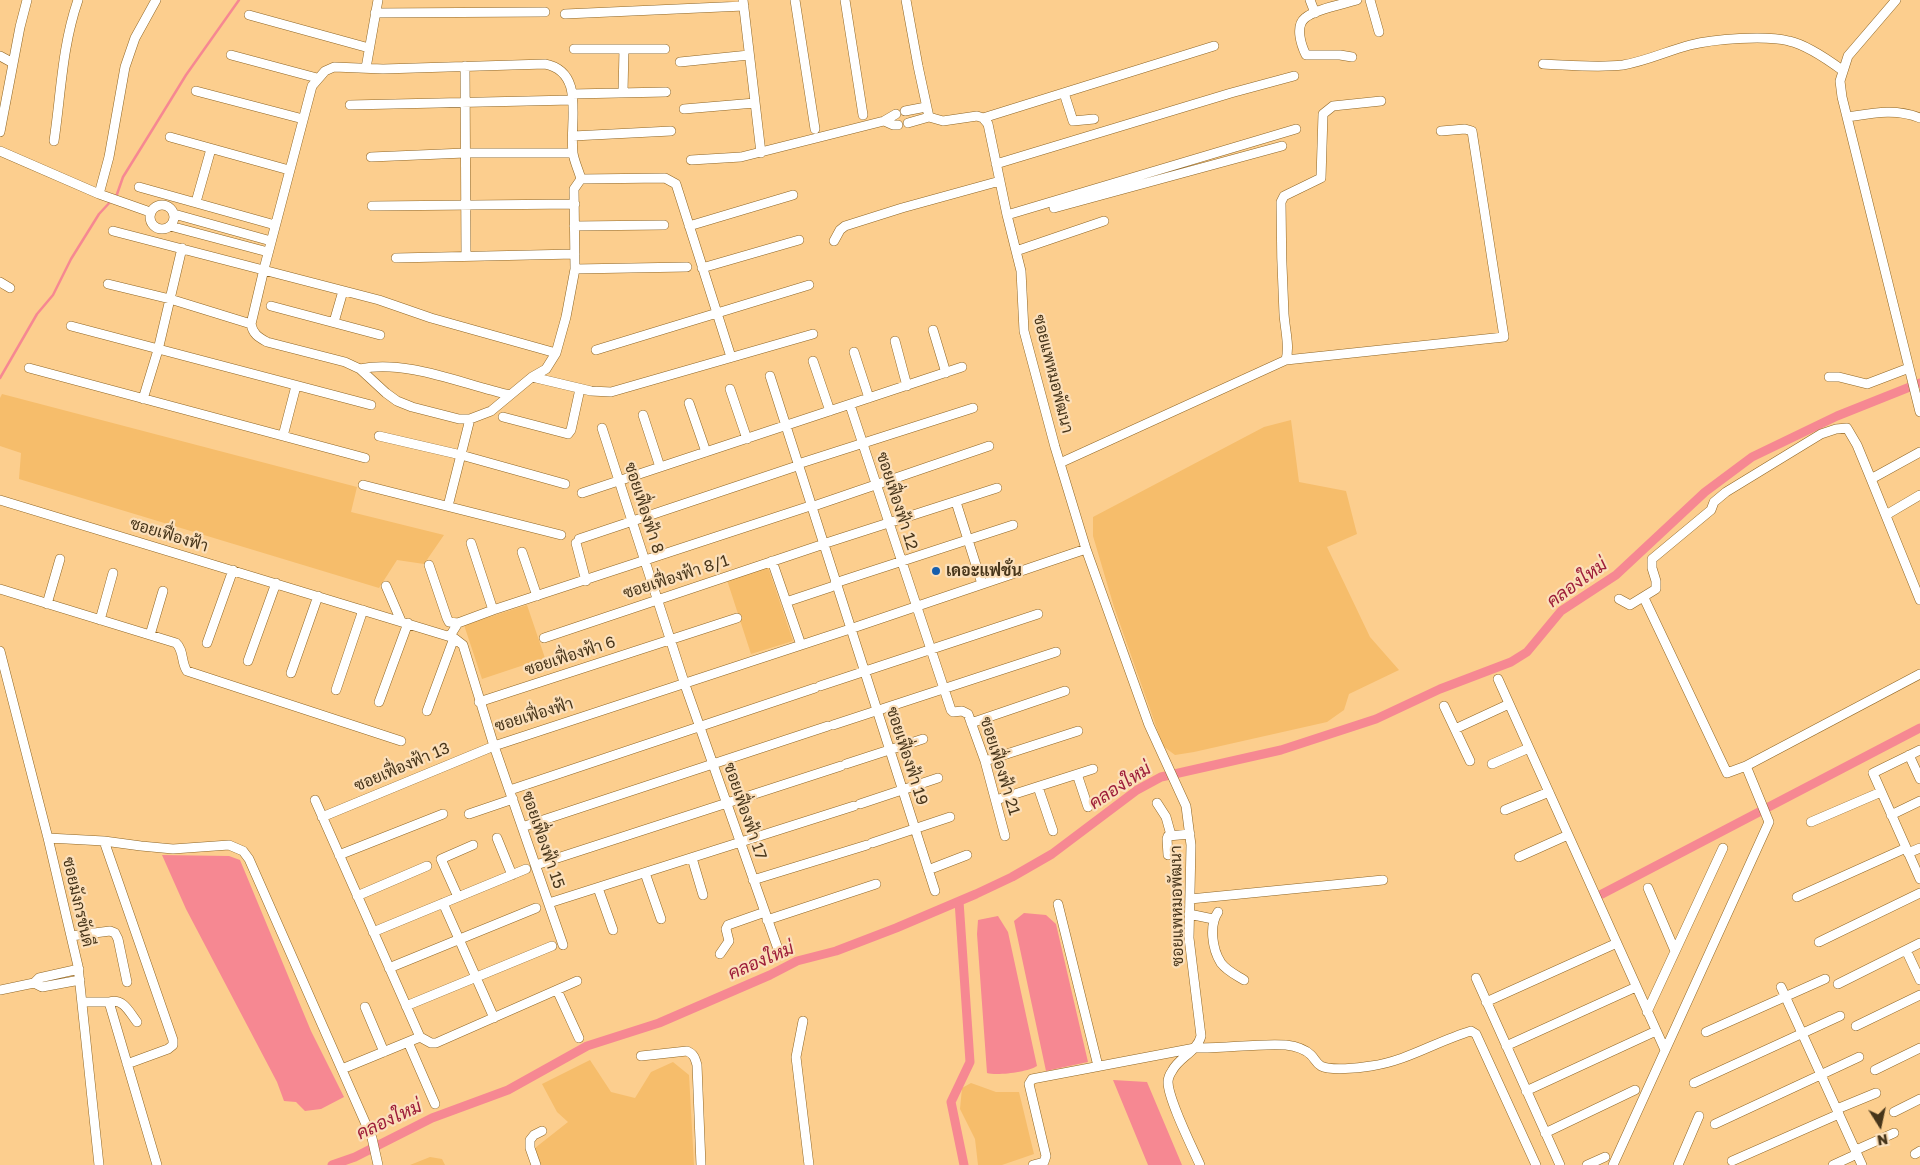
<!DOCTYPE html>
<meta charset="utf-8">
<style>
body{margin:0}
#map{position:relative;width:1920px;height:1165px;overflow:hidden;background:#fcce8e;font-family:"Golos Text",sans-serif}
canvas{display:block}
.north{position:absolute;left:1855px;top:1100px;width:50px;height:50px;-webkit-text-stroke:4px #fbdfba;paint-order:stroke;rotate:170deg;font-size:14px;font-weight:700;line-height:20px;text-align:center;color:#47351a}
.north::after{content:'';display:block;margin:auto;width:18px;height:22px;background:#47351a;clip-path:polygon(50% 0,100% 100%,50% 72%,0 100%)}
</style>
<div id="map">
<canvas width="1920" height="1165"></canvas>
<div class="north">N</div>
</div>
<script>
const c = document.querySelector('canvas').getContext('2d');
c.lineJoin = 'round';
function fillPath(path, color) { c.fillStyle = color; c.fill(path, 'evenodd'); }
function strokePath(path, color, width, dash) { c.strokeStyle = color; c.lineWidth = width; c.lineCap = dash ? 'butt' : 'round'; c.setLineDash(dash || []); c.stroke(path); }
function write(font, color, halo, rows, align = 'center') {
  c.font = font + ' "Golos Text",Sarabun,sans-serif'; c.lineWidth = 4.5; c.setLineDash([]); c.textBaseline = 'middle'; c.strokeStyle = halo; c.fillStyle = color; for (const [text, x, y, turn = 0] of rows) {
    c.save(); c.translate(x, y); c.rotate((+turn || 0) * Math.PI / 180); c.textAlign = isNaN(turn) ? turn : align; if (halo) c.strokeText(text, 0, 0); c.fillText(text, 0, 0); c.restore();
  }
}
const green = new Path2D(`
 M2,394L357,487L351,512L444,535L424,564L397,560L379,588L19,479L21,453L0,446V398Z
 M1291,420L1299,482L1346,491L1357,534L1327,547L1370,637L1399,670L1349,694L1344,710L1327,722L1194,752L1175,755L1163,746L1114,607L1093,536V517L1264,427Z
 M768,567L793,641L751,654L727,580Z
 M527,605L545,658L482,679L464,625Z
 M590,1060L611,1092L635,1098L651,1072L673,1062L689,1075L694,1165H540L535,1148L568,1122L557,1112L542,1084Z
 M971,1083L996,1092H1019L1034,1154L1002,1165H978L975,1139L960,1109L962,1088Z
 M430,1157L442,1159L445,1165H410Z`);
const water = new Path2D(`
 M162,855L229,856L240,860L311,1031L344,1097L321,1109L305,1111L296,1102L284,1101L277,1082L186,909Z
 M1024,913L1046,915L1056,924L1088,1062L1046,1071L1014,921Z
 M998,916L1008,932L1037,1066C1028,1072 997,1076 987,1073L977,934L978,920Z
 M1113,1080L1147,1082L1182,1165H1148Z`);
const stream = new Path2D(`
 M116,197L123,177L154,127L186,75L239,0
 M0,378L37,314L53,295L71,259L99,214L112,200`);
const canal = new Path2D(`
 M1602,894L1920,728
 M959,901L970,1062L951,1102L964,1165
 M332,1165L355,1157L432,1118L508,1090L587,1046L659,1023L770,975L797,961L836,951L896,928L976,894L1012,877L1052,854L1137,790L1161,777L1281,750L1376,719L1440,689L1511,662L1527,652L1561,611L1616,575L1705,492L1752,457L1837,416L1920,383`);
const minor = new Path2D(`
 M743,0L761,153
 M795,0L815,129
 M845,0L863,115
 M906,0L918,66L929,117L943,121L977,116L983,118L988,124L1007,215L1021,271L1024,331L1055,447L1086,549L1149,725L1186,806L1191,845L1189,938L1201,1036C1197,1052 1179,1057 1172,1071C1170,1074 1168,1079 1168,1082C1168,1099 1192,1147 1200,1165
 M1310,0L1315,13
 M1370,0L1379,32
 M1896,0L1848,56L1840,81L1842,97L1920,412
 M375,13L545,12
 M565,14L744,6
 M249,15L369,48
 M574,49H665
 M231,55L317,78
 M0,56L13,63
 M1352,57L1340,55H1306C1301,45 1295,26 1305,18C1315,9 1344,4 1357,0
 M680,62L749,55
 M545,64C586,72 569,122 573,153C574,161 579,171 581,179L574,189L575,269L566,317L556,353L546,369L532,377L491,411L470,419H459L412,407L397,401L386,393L360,369L345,362L267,342C258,337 253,334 251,324L264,269L312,86L325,71L334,67L383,69Z
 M1543,64C1569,65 1597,68 1623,65C1647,61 1667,51 1690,45C1714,39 1765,35 1789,41C1807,45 1827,59 1842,70
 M465,66L466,256
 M366,68L378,0
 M196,91L303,119
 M623,92L624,49
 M1064,93L1073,121L1094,119
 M572,94L666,92
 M350,105L572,100
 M684,109L755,103
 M905,111L926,107
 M1848,117C1873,113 1896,108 1920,118
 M983,118L1214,46
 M884,121L893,125H898
 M908,123L929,117
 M0,132L20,27L27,0
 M573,136L671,131
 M170,137L289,170
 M54,141C61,94 62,46 78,0
 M0,151L99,194L150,212
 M371,157L465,153H573
 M691,160L741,157L884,121L896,114
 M996,164L1231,93L1294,76
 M581,179L665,178L676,184L731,357
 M139,187L275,225
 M99,194L109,157L125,67L135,38L156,0
 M196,202L211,149
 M150 217a12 12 0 1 1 24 0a12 12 0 1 1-24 0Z
 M372,206L575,204
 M1054,208L1282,146
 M174,214L271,241
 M1007,215L1296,129
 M170,226L268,252
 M574,226L664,225
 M689,226L793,195
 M113,231L379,300L431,318L556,353
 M834,241L840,230L845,226L902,208L1000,181
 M1016,251L1104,221
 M396,258L575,254
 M702,268L799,240
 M575,269L687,267
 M0,282L10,288
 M108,284L170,299L251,324
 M271,306L380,335
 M334,322L343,291
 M71,326L371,405
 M933,330L946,373
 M895,341L907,386
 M596,350L809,285
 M854,352L869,398
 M1286,360L1504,337L1472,131L1465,129L1441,131
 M813,361L830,411
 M29,368L365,458
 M360,369C407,359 464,385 510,395
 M770,376L935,891
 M532,377L591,391L611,392L813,334
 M1829,377H1839L1867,384L1909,368
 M730,389L747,439
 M143,399L158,350L182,248
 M689,403L706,452
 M850,405L951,710L953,712L962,711L968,714L985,761L1005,836
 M643,415L660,467
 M503,417L568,434L571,430L580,389
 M602,428L684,682L778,949
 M283,436L296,386
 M379,436L461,455L565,484
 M1060,463L1286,360C1290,346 1285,330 1284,314C1282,277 1281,240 1281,202L1284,196L1321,178L1323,114L1333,106L1381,101
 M798,464L973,408
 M1871,479L1920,600
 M363,485L561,535
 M582,493L962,367
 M0,500L454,638L463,645L494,746L850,629L1086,549
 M956,502L982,584
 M448,506L470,419
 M811,507L989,446
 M1886,515L1920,495
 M579,539L797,466
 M471,543L493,610
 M576,543L586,581
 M823,544L997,488
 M522,552L537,596
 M772,561L801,645
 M429,565L447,618L449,622L458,623
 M835,583L1013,525
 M386,586L401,621
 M0,589L176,643C184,650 181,663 187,671L401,741
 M1644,598L1727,773L1746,766L1920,674
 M1619,599L1630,605L1656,589V581L1652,568V559L1711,510L1714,502L1726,492L1821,434L1836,429L1847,428L1857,445L1871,479L1920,452
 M786,602L831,587
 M47,604L60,559
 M100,620L113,573
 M150,635L163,591
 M450,636L458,623L493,610L807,507
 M544,638L818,546
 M207,643L233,570
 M0,651L48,838L78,966L99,1165
 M248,661L276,583
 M291,673L318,596
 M1498,679L1665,1050
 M820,686L1038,614
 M336,690L363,610
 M379,702L408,623
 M479,702L737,618
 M1444,706L1470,761
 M427,711L454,638
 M971,723L1065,691
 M833,725L1056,652
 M1455,729L1509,704
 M1920,750L1873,773L1920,879
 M1909,755L1920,779
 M985,761L1078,731
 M846,764L923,739
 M1492,764L1529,748
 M1077,774L1088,807
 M1038,787L1053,831
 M510,790L815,688
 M315,800L420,1037L431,1043H436L577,981
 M996,800L1093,769
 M1157,803L1166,817L1171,835
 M860,804L938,778
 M1505,810L1549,792
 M469,814L513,799
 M1891,815L1920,801
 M322,817L494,746L563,945
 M1811,822L1881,792
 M522,827L828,726
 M48,838L104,841L141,846L173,849L229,845L243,851L249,859L372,1138L378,1165
 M497,838L512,875
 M104,841L173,1040V1045L168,1049L127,1064
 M872,843L950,817
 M1908,853L1920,848
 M339,855L443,814
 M1168,855L1167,839L1168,836L1190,834
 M1519,857L1568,835
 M692,858L703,895
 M536,865L841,766
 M928,870L967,855
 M645,873L661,919
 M753,880L867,845
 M598,888L613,930
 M1648,888L1675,951
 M357,896L427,866
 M458,897L441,859L473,845
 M1797,897L1906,848
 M1190,899L1383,880
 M443,903L494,1018
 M549,903L854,806
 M1058,904L1098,1066
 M1218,912C1209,925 1212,949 1221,963C1227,971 1236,975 1244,980
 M1189,914L1213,919
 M767,920L876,884
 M373,932L526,869
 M71,936L110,931L115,933L118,939L127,982
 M1819,942L1920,893
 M1906,950L1920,980
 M720,954L729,941L726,929L728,925L765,912
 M389,968L536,908
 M1476,978L1560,1165
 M34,983L42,987L80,980
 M1838,984L1920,943
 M1781,987L1862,1165
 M0,990L34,983L39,978L79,969
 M557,990L579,1038
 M83,1002H109L157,1165
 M109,1002C124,998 129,1012 137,1022
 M1486,1002L1617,943
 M406,1006L552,946
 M365,1007L384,1052
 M1647,1012L1723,848
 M803,1021L796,1057L809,1165
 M1856,1026L1920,995
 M1706,1032L1825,979
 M408,1042L435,1104
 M1506,1046L1636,987
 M641,1056L687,1051C694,1054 695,1058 697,1065L701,1165
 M342,1069L420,1037
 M1875,1070L1920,1048
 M1694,1083L1840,1016
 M1526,1091L1656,1031
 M1837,1109L1876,1093
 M1894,1112L1920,1099
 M1715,1124L1859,1057
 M1545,1133L1635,1090
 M1856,1150L1894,1133
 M1915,1154L1920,1151
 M1732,1161L1839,1114
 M536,1165L530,1148V1140L534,1135L542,1131
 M1033,1165L1044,1162L1046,1156L1029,1084L1032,1079L1195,1048C1225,1049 1256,1043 1286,1045C1294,1046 1305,1049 1311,1055C1315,1059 1316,1063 1321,1066C1331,1071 1359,1068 1371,1066C1407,1061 1437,1041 1471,1031L1476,1034L1536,1165
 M1587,1165L1605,1157
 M1613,1165L1769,822L1746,766
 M1678,1165L1699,1116
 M1833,1165L1857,1154`);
const markers = [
 [936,571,5,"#165ead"]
];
const streetNames = [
 ["ซอยแพหมอพัฒนา",1053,374,76],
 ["ซอยเฟื่องฟ้า 12",897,501,72],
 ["ซอยเฟื่องฟ้า 8",644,508,72],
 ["ซอยเฟื่องฟ้า",169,535,17],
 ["ซอยเฟื่องฟ้า 8/1",676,577,-18],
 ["ซอยเฟื่องฟ้า 6",570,656,-18],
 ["ซอยเฟื่องฟ้า",534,715,-17],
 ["ซอยเฟื่องฟ้า 19",907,756,72],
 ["ซอยเฟื่องฟ้า 21",1000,766,73],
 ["ซอยเฟื่องฟ้า 13",402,767,-23],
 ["ซอยเฟื่องฟ้า 17",745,811,71],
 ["ซอยเฟื่องฟ้า 15",543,840,71],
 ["ซอยมังกรขันดี",78,902,77],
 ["ซอยแพหมอพัฒนา",1177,906,-91]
];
const poiNames = [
 ["เดอะแฟชั่น",946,571]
];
const waterNames = [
 ["คลองใหม่",1577,583,-36],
 ["คลองใหม่",1120,786,-33],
 ["คลองใหม่",761,961,-23],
 ["คลองใหม่",389,1120,-25]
];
fillPath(green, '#f6bd6b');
fillPath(water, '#f68892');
strokePath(stream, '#f68892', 2.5);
strokePath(canal, '#f68892', 9);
strokePath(minor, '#8f6625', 10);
strokePath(minor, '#fff', 9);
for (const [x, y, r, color] of markers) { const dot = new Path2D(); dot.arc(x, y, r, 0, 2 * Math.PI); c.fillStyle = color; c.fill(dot); strokePath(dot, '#fbdfba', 2); }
write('16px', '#47351a', '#fbdfba', streetNames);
write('bold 16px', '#47351a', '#fbdfba', poiNames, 'left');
write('italic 18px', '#9d1c39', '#fbdfba', waterNames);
</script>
